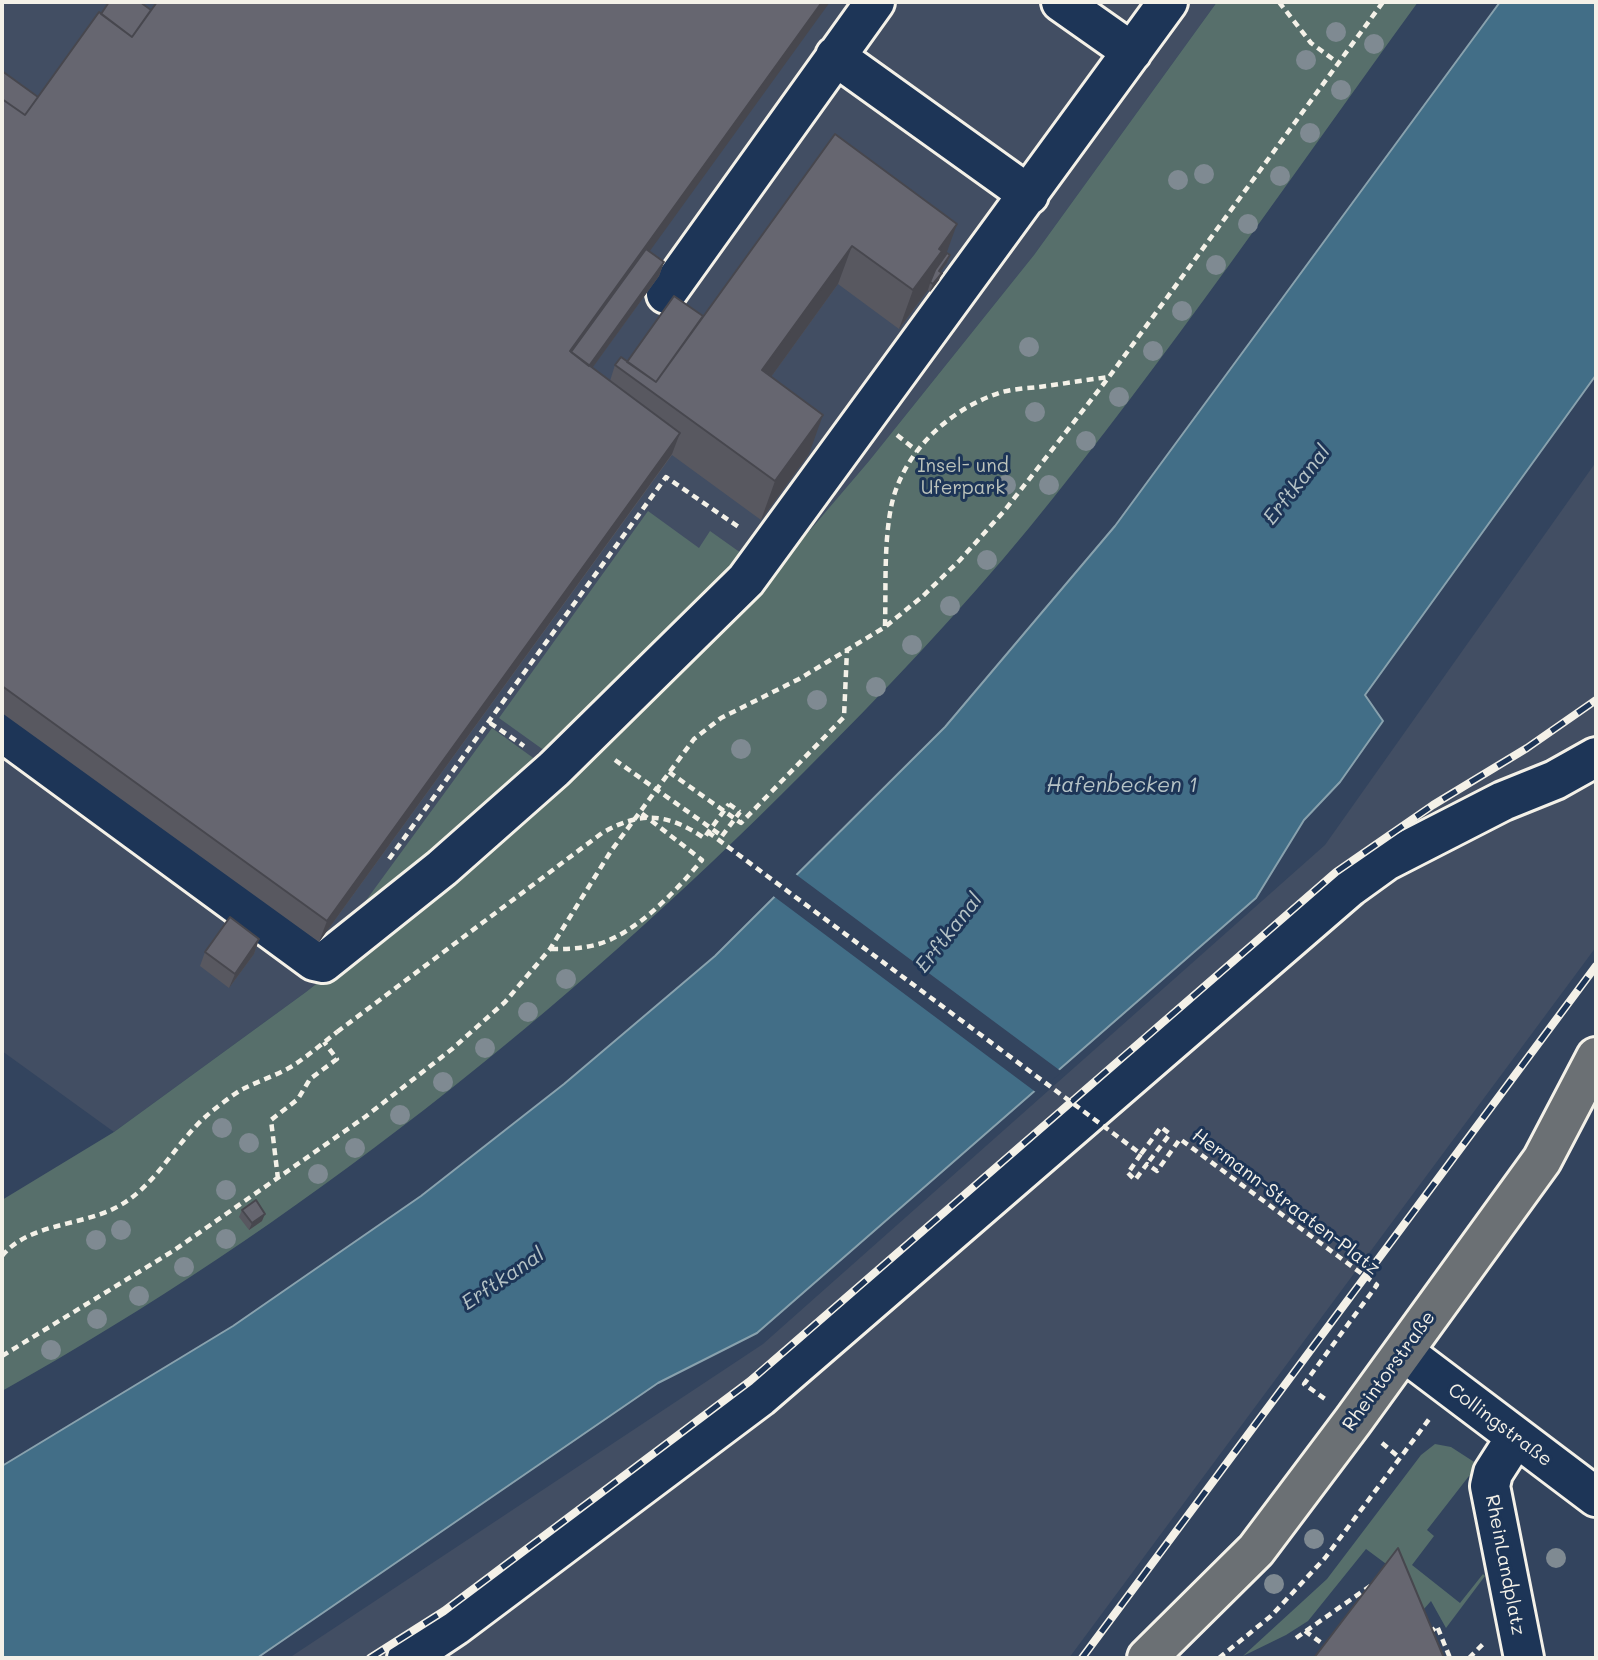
<!DOCTYPE html>
<meta charset="utf-8">
<style>
body{margin:0}
#map{position:relative;width:1598px;height:1660px;overflow:hidden;background:#33445e;font-family:Mali,sans-serif}
canvas{display:block}
.frame{position:absolute;inset:0;border:4px solid #f4f1e8;pointer-events:none}
</style>
<div id="map">
<canvas width="1598" height="1660"></canvas>
<div class="frame"></div>
</div>
<script>
const c = document.querySelector('canvas').getContext('2d');
c.lineJoin = 'round';
function fillPath(path, color) { c.fillStyle = color; c.fill(path, 'evenodd'); }
function strokePath(path, color, width, dash) { c.strokeStyle = color; c.lineWidth = width; c.lineCap = dash ? 'butt' : 'round'; c.setLineDash(dash || []); c.stroke(path); }
function write(font, color, halo, rows, align = 'center') {
  c.font = font + ' Mali,sans-serif'; c.lineWidth = 6; c.setLineDash([]); c.textBaseline = 'middle'; c.strokeStyle = halo; c.fillStyle = color; for (const [text, x, y, turn = 0] of rows) {
    c.save(); c.translate(x, y); c.rotate((+turn || 0) * Math.PI / 180); c.textAlign = isNaN(turn) ? turn : align; if (halo) c.strokeText(text, 0, 0); c.fillText(text, 0, 0); c.restore();
  }
}
const built = new Path2D(`
 M2,2H1217L1034,255L869,461L788,556L674,671L452,876L306,992L114,1132L2,1051Z
 M1596,462V947L1069,1658H289L763,1344L1325,845Z`);
const green = new Path2D(`
 M1217,2H1418C1290,178 1167,359 1029,528C959,613 882,694 804,772C567,1011 296,1227 2,1391V1200L114,1132L306,992L452,876L674,671L788,556L869,461L1034,255Z
 M648,511L699,548L710,531L748,558L552,756L499,718Z
 M492,728L543,765L340,936Z
 M1435,1444L1451,1447L1485,1469L1477,1481L1469,1476L1427,1530L1434,1536L1412,1565L1460,1603L1483,1574L1485,1576L1446,1628L1431,1601L1416,1618L1397,1572L1366,1549L1308,1621L1286,1635L1243,1656L1327,1579L1421,1455Z`);
const water = new Path2D(`
 M1500,2H1596V375L1365,695L1383,721L1340,782L1304,820L1256,898L757,1333L658,1383L257,1658H2V1466L233,1326L421,1196L564,1084L715,956L945,727L1115,526Z`);
const pier = new Path2D(`
 M794,873L1062,1072L1037,1093L772,895Z`);
const path = new Path2D(`
 M1279,2L1311,43L1338,63
 M897,435L917,451
 M885,626C886,589 884,549 890,513C899,455 948,409 1002,392C1014,389 1027,388 1039,387C1062,384 1085,380 1109,377
 M490,723L524,746
 M615,760L722,836
 M669,772L741,823L844,717L847,650
 M729,804L740,812
 M389,859L666,477L740,528
 M551,949C566,949 580,949 595,945C635,935 676,891 702,860L640,812
 M1141,1154L1161,1127L1170,1134L1147,1164
 M1128,1173L1135,1180L1147,1164L1157,1171L1180,1139L1377,1285L1304,1384L1325,1399
 M278,1179L271,1120L298,1099L310,1079L337,1059L324,1042
 M2,1256C28,1224 78,1226 113,1209C156,1189 175,1141 211,1112C220,1105 231,1096 241,1090C258,1081 278,1075 294,1065C309,1055 323,1043 337,1032
 M2,1356L173,1251L365,1117L452,1049L505,1002L550,949L611,851L694,739L721,718L799,679L885,627L923,596L960,560L1005,510L1109,377L1383,2
 M1382,1443L1400,1458
 M1305,1631L1327,1647
 M1430,1633L1437,1626L1450,1658
 M1296,1638L1373,1584
 M1219,1658L1271,1616L1325,1558L1430,1418
 M1469,1658L1483,1644`);
const minor = new Path2D(`
 M1061,2L1132,52
 M835,56L1029,195
 M666,294L875,2
 M2,732L314,961L323,963L442,868L554,769L746,580L1168,2
 M1404,1352L1596,1497
 M1516,1437L1493,1473L1490,1486L1524,1658
 M407,1658L455,1626L760,1397L1350,887L1386,861L1503,801L1555,780L1596,757`);
const major = new Path2D(`
 M1147,1658L1256,1550L1353,1421L1542,1160L1596,1057`);
const rail = new Path2D(`
 M370,1658L444,1611L750,1381L1336,872L1433,805L1527,748L1596,700
 M1082,1658L1596,966`);
const pathBridge = new Path2D(`
 M708,832L1141,1154L1128,1173
 M722,836L740,812
 M337,1032L602,833C640,811 668,813 704,838L729,804`);
const trees = [
 [1336,32],
 [1374,44],
 [1306,60],
 [1341,90],
 [1310,133],
 [1204,174],
 [1280,176],
 [1178,180],
 [1248,224],
 [1216,265],
 [1182,311],
 [1029,347],
 [1153,351],
 [1119,397],
 [1035,412],
 [1086,441],
 [1006,485],
 [1049,485],
 [987,560],
 [950,606],
 [912,645],
 [876,687],
 [817,700],
 [741,749],
 [566,979],
 [528,1012],
 [485,1048],
 [443,1082],
 [400,1115],
 [222,1128],
 [249,1143],
 [355,1148],
 [318,1174],
 [226,1190],
 [121,1230],
 [226,1239],
 [96,1240],
 [184,1267],
 [139,1296],
 [97,1319],
 [51,1350],
 [1314,1539],
 [1556,1558],
 [1274,1584]
];
const wall = new Path2D(`
 M151,10L649,251L664,262L659,276L592,368L610,381L615,365L627,362L703,316L835,134L945,255H950L947,263L940,272L939,280L930,292L928,290L899,329L838,284L771,377L809,454L761,520L672,455L319,942L2,713V71L38,97Z
 M259,939L254,954L229,988L200,966L205,952Z
 M242,1210L262,1221L249,1230L239,1217Z`);
const shadedWall = new Path2D(`
 M822,2H830L571,360L570,351Z
 M957,224L943,263L932,277L928,290L899,329L913,290L939,249Z
 M852,246L838,284L748,409L762,370Z
 M950,255L947,263L936,278L939,271Z
 M664,262L659,276L580,385L585,371Z
 M942,273L939,280L930,292L933,284Z
 M823,415L809,454L761,520L775,481Z
 M680,433L672,454L319,942L327,921Z
 M259,939L254,954L229,988L235,974Z
 M265,1214L262,1221L249,1230L252,1223Z`);
const building = new Path2D(`
 M109,2H140L151,10L132,37L101,14Z
 M157,2H822L570,351L680,433L327,921L2,686V99L25,115L99,12L132,37Z
 M2,71L38,97L25,115L2,99Z
 M835,134L957,224L939,249L942,251L913,290L852,246L762,370L823,415L775,481L615,365L621,357L656,382Z
 M646,249L664,262L589,366L571,352Z
 M947,253L950,255L939,271L942,273L933,284L930,282L935,270Z
 M674,296L703,316L656,382L627,362Z
 M230,917L259,939L235,974L205,952Z
 M256,1200L265,1214L252,1223L242,1210Z
 M1398,1548L1444,1658H1314Z`);
const parkNames = [
 ["Insel- und",963,466],
 ["Uferpark",963,488]
];
const streetNames = [
 ["Hermann-Straaten-Platz",1286,1202,37],
 ["Rheintorstraße",1389,1371,-54],
 ["Collingstraße",1500,1425,37],
 ["RheinLandplatz",1505,1565,79]
];
const waterNames = [
 ["Erftkanal",1297,485,-52],
 ["Hafenbecken 1",1122,786],
 ["Erftkanal",949,933,-52],
 ["Erftkanal",503,1279,-34]
];
fillPath(built, '#424e63');
fillPath(green, '#576f6b');
fillPath(water, '#426e87');
strokePath(water, '#89a2ae', 2);
fillPath(pier, '#33445e');
strokePath(minor, '#f4f1e8', 44);
strokePath(major, '#f4f1e8', 44);
strokePath(path, '#f4f1e8', 4.5, [7, 5]);
strokePath(minor, '#1d3557', 38);
strokePath(major, '#6b7074', 38);
strokePath(rail, '#f4f1e8', 8);
strokePath(rail, '#1d3557', 5, [16]);
strokePath(pathBridge, '#f4f1e8', 4.5, [7, 5]);
c.fillStyle = '#7f8a92';
for (const [x, y] of trees) { c.beginPath(); c.arc(x, y, 10, 0, 2 * Math.PI); c.fill(); }
fillPath(wall, '#585860');
fillPath(shadedWall, '#47474e');
fillPath(building, '#666670');
strokePath(building, '#47474e', 2);
write('19px', '#bdc4bc', '#1d3557', parkNames);
write('19px', '#f4f1e8', '#1d3557', streetNames);
write('italic 21px', '#b6c3c6', '#1d3557', waterNames);
</script>
